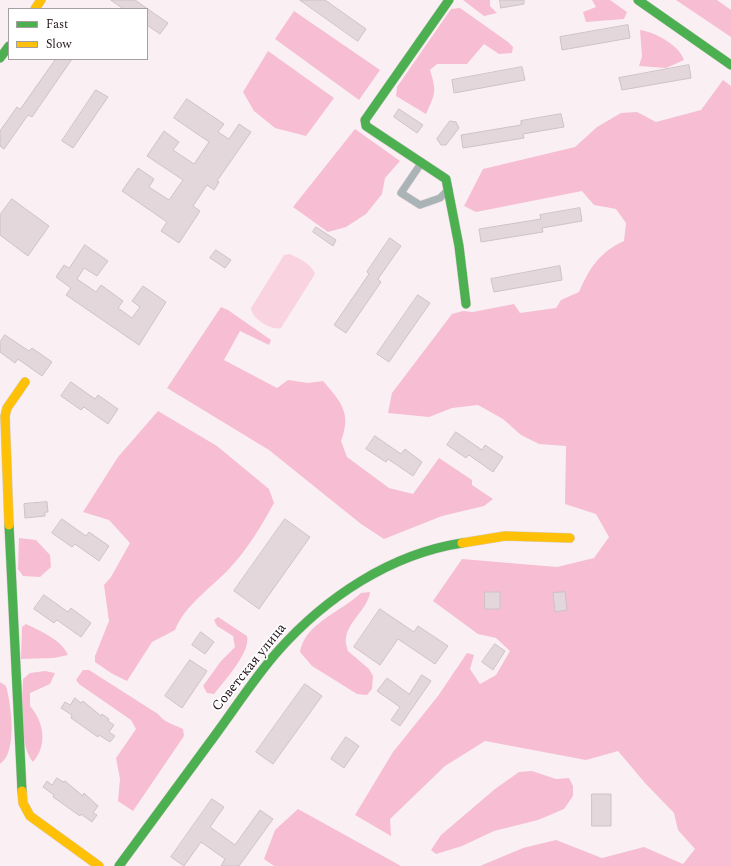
<!DOCTYPE html>
<meta charset="utf-8">
<style>
body{margin:0}
#map{position:relative;width:731px;height:866px;overflow:hidden;background:#faf0f3;font-family:Spectral,serif}
canvas{display:block}
.legend{position:absolute;left:8px;top:8px;width:140px;height:52px;box-sizing:border-box;background:#fff;border:1px solid #a59fa1;margin:0;padding:5px 7px;list-style:none;font-size:12px;color:#1d1015}
.legend li{display:flex;align-items:center;gap:8px;height:20px}
.legend b{width:20px;border:1px solid #a59fa1}
</style>
<div id="map">
<canvas width="731" height="866"></canvas>
<ul class="legend">
<li><b style="height:5px;background:#4caf50"></b>Fast</li>
<li><b style="height:5px;background:#ffc107"></b>Slow</li>
</ul>
</div>
<script>
const c = document.querySelector('canvas').getContext('2d');
c.lineJoin = 'round';
function fillPath(path, color) { c.fillStyle = color; c.fill(path, 'evenodd'); }
function strokePath(path, color, width, dash) { c.strokeStyle = color; c.lineWidth = width; c.lineCap = dash ? 'butt' : 'round'; c.setLineDash(dash || []); c.stroke(path); }
function write(font, color, halo, rows, align = 'center') {
  c.font = font + ' Spectral,serif'; c.lineWidth = 3.5; c.setLineDash([]); c.textBaseline = 'middle'; c.strokeStyle = halo; c.fillStyle = color; for (const [text, x, y, turn = 0] of rows) {
    c.save(); c.translate(x, y); c.rotate((+turn || 0) * Math.PI / 180); c.textAlign = isNaN(turn) ? turn : align; if (halo) c.strokeText(text, 0, 0); c.fillText(text, 0, 0); c.restore();
  }
}
const green = new Path2D(`
 M290,254C298,258 312,264 315,274L281,328C271,331 251,318 251,308L284,255Z`);
const forest = new Path2D(`
 M463,0H490V6L497,13L484,16Z
 M592,0H610L627,12L624,19L586,22L583,12L596,7Z
 M676,0H717L731,10V37Z
 M460,8L508,42L513,47L512,53L499,54L484,44L467,64H437L430,70C437,92 435,94 426,114L396,96L397,87L451,9Z
 M294,11L380,70L359,100L275,39Z
 M640,30C655,32 679,45 684,60L666,68L639,66L642,56Z
 M268,51L334,98L306,136L275,128L254,111L243,92Z
 M723,80L731,86V866H480L523,848L556,840L602,858L644,847L683,864L695,849L678,830L674,813L645,783L618,751L586,760L485,741L445,766L390,819L391,836L355,815L393,752L438,696L467,653L474,655L470,669L480,684L496,675L510,651L496,638L478,634L433,601L462,559L557,567L594,558L609,537L596,514L565,504L566,446L539,444L521,435L503,419L478,405L452,408L429,417L388,413L392,393L452,314L463,311L473,312L514,304L520,313L556,308L561,300L579,292C590,267 600,252 624,241L626,223L616,209L594,205L582,191L476,212L464,206L483,169L575,147L597,127L621,113L637,112L656,122L701,110Z
 M355,129L400,161L385,178L382,194L366,214L346,227L328,232L293,207Z
 M221,307L228,310L271,340L269,345L240,331L224,360L277,388L288,380L308,383L323,381C341,402 352,413 341,441L347,457L389,488L413,494L439,458L472,480V485L493,499L484,506L442,516L384,539L361,524L269,450L167,388Z
 M158,411L217,446L269,489L274,503C262,525 247,550 229,569C211,588 185,605 175,630L152,642L127,681L111,673L95,662V656L109,621L104,585L111,577L130,543L109,520L83,512L118,457Z
 M19,538L36,540L50,555L51,567L40,577L23,576L18,569Z
 M370,592C368,609 348,621 346,638C345,642 347,647 348,651L369,669L373,676L372,689L367,695L357,694L312,666L300,652C304,624 342,611 361,593Z
 M218,617L247,636C251,652 224,681 214,694L207,693L203,686L221,661L235,647L233,636L217,626L214,620Z
 M26,624C39,630 63,641 68,655L54,658L21,659L22,627Z
 M83,670H89L158,714C165,723 173,724 183,729L184,736L133,811L118,801L120,779L116,758L136,729L131,720L79,684L76,680Z
 M45,671L55,673L50,684L30,693V706C44,722 48,745 33,762C19,745 22,701 23,679L30,673Z
 M0,682L6,686C11,704 18,752 0,764Z
 M532,771L556,779L569,778L573,786V796L564,809L538,820L494,831L462,846L436,854L431,850L441,835L495,789L519,772Z
 M298,809L401,866H274L264,859L275,830Z`);
const building = new Path2D(`
 M111,0H135L168,23L160,34L147,25V9H124Z
 M300,0H325L366,29L358,41Z
 M500,0H524V4L501,8Z
 M628,25L630,38L562,50L560,37Z
 M56,59H72L32,117L28,115L4,149L0,146V131L17,107L20,109Z
 M689,65L691,78L622,90L619,78Z
 M522,67L525,80L454,93L452,80Z
 M96,90L108,97L73,148L62,141Z
 M187,99L224,124L218,132L229,139L239,124L251,132L217,181L219,182L214,190L207,185L193,206L200,211L179,243L161,231L167,222L122,191L138,168L154,179L149,187L169,200L183,180L147,156L164,131L179,142L173,150L194,164L209,142L174,118Z
 M399,109L423,125L417,133L394,117Z
 M561,114L564,127L523,134L524,138L463,148L461,135L521,125V121Z
 M450,121L456,122L459,128L446,145H441L437,139Z
 M12,199L49,226L28,256L0,235V215Z
 M580,208L582,221L542,228L543,232L481,242L479,229L541,219L540,215Z
 M316,227L336,240L333,246L313,232Z
 M390,238L401,246L378,279L381,282L346,333L334,325L369,274L367,272Z
 M85,245L108,261L97,276L84,268L77,279L96,292L101,285L123,301L118,308L132,318L140,307L132,301L143,286L166,302L139,345L66,295L71,288L56,277L64,265L69,268Z
 M216,250L231,260L225,268L210,258Z
 M560,266L562,280L494,292L491,279Z
 M418,295L430,303L389,362L377,354Z
 M5,335L29,351L32,348L52,362L42,376L18,359L15,363L0,352V342Z
 M71,382L95,399L98,395L118,409L108,424L84,407L81,410L61,396Z
 M456,432L482,450L485,445L503,457L493,472L469,455L466,458L447,445Z
 M375,436L401,454L405,449L422,462L413,476L388,459L386,462L366,449Z
 M47,502L48,512H45V516L25,518L24,504Z
 M62,519L86,536L89,532L109,546L99,561L75,544L72,547L52,533Z
 M285,519L310,537L259,609L234,591Z
 M485,592H500V609H485Z
 M565,592L567,610L555,612L553,593Z
 M44,595L68,612L71,608L91,623L81,637L57,620L54,623L34,609Z
 M380,609L414,632L418,626L448,646L435,664L398,639L380,665L354,647Z
 M201,632L214,642L205,654L192,645Z
 M495,644L505,651L493,670L482,662Z
 M190,660L207,671L182,708L165,696Z
 M422,675L431,681L400,726L391,720L400,707L377,691L387,678L409,694Z
 M305,684L322,696L273,764L256,752Z
 M75,698L81,703L83,701L101,716L102,714L109,719L108,721L114,725L109,732L115,736L110,742L99,735L98,737L71,718L72,715L61,708L65,702L70,705Z
 M346,737L359,746L344,768L331,759Z
 M57,778L63,782L65,781L83,796L84,793L98,806L93,813L97,815L92,822L81,814L80,816L53,797L54,795L43,787L47,781L52,785Z
 M592,794H611V826H592Z
 M212,799L224,807L210,827L235,845L260,810L273,819L239,866H221L225,859L201,842L184,866L171,857Z`);
const street = new Path2D(`
 M422,162L401,193L420,205L440,198L449,189`);
const fast = new Path2D(`
 M449,0L365,120L366,126L446,179L459,246L466,304
 M638,0L731,65
 M0,58L9,46
 M9,525L22,791
 M119,866C151,822 184,778 216,734C236,707 255,677 278,651C325,598 390,554 462,543`);
const slow = new Path2D(`
 M35,9L41,0
 M9,525L5,416L7,408L25,382
 M462,543L505,536L570,538
 M22,791L23,803L30,816L99,866`);
const streetNames = [
 ["Советская улица",250,668,-51]
];
fillPath(green, '#fad3e1');
fillPath(forest, '#f6bdd3');
fillPath(building, '#e4d7dc');
strokePath(building, '#cec2c6', 1);
strokePath(street, '#d6cdd0', 8);
strokePath(fast, '#d6cdd0', 10);
strokePath(slow, '#d6cdd0', 10);
strokePath(street, '#aab4b7', 7);
strokePath(fast, '#4caf50', 9);
strokePath(slow, '#ffc107', 9);
write('14px', '#1d1015', '#fff', streetNames);
</script>
